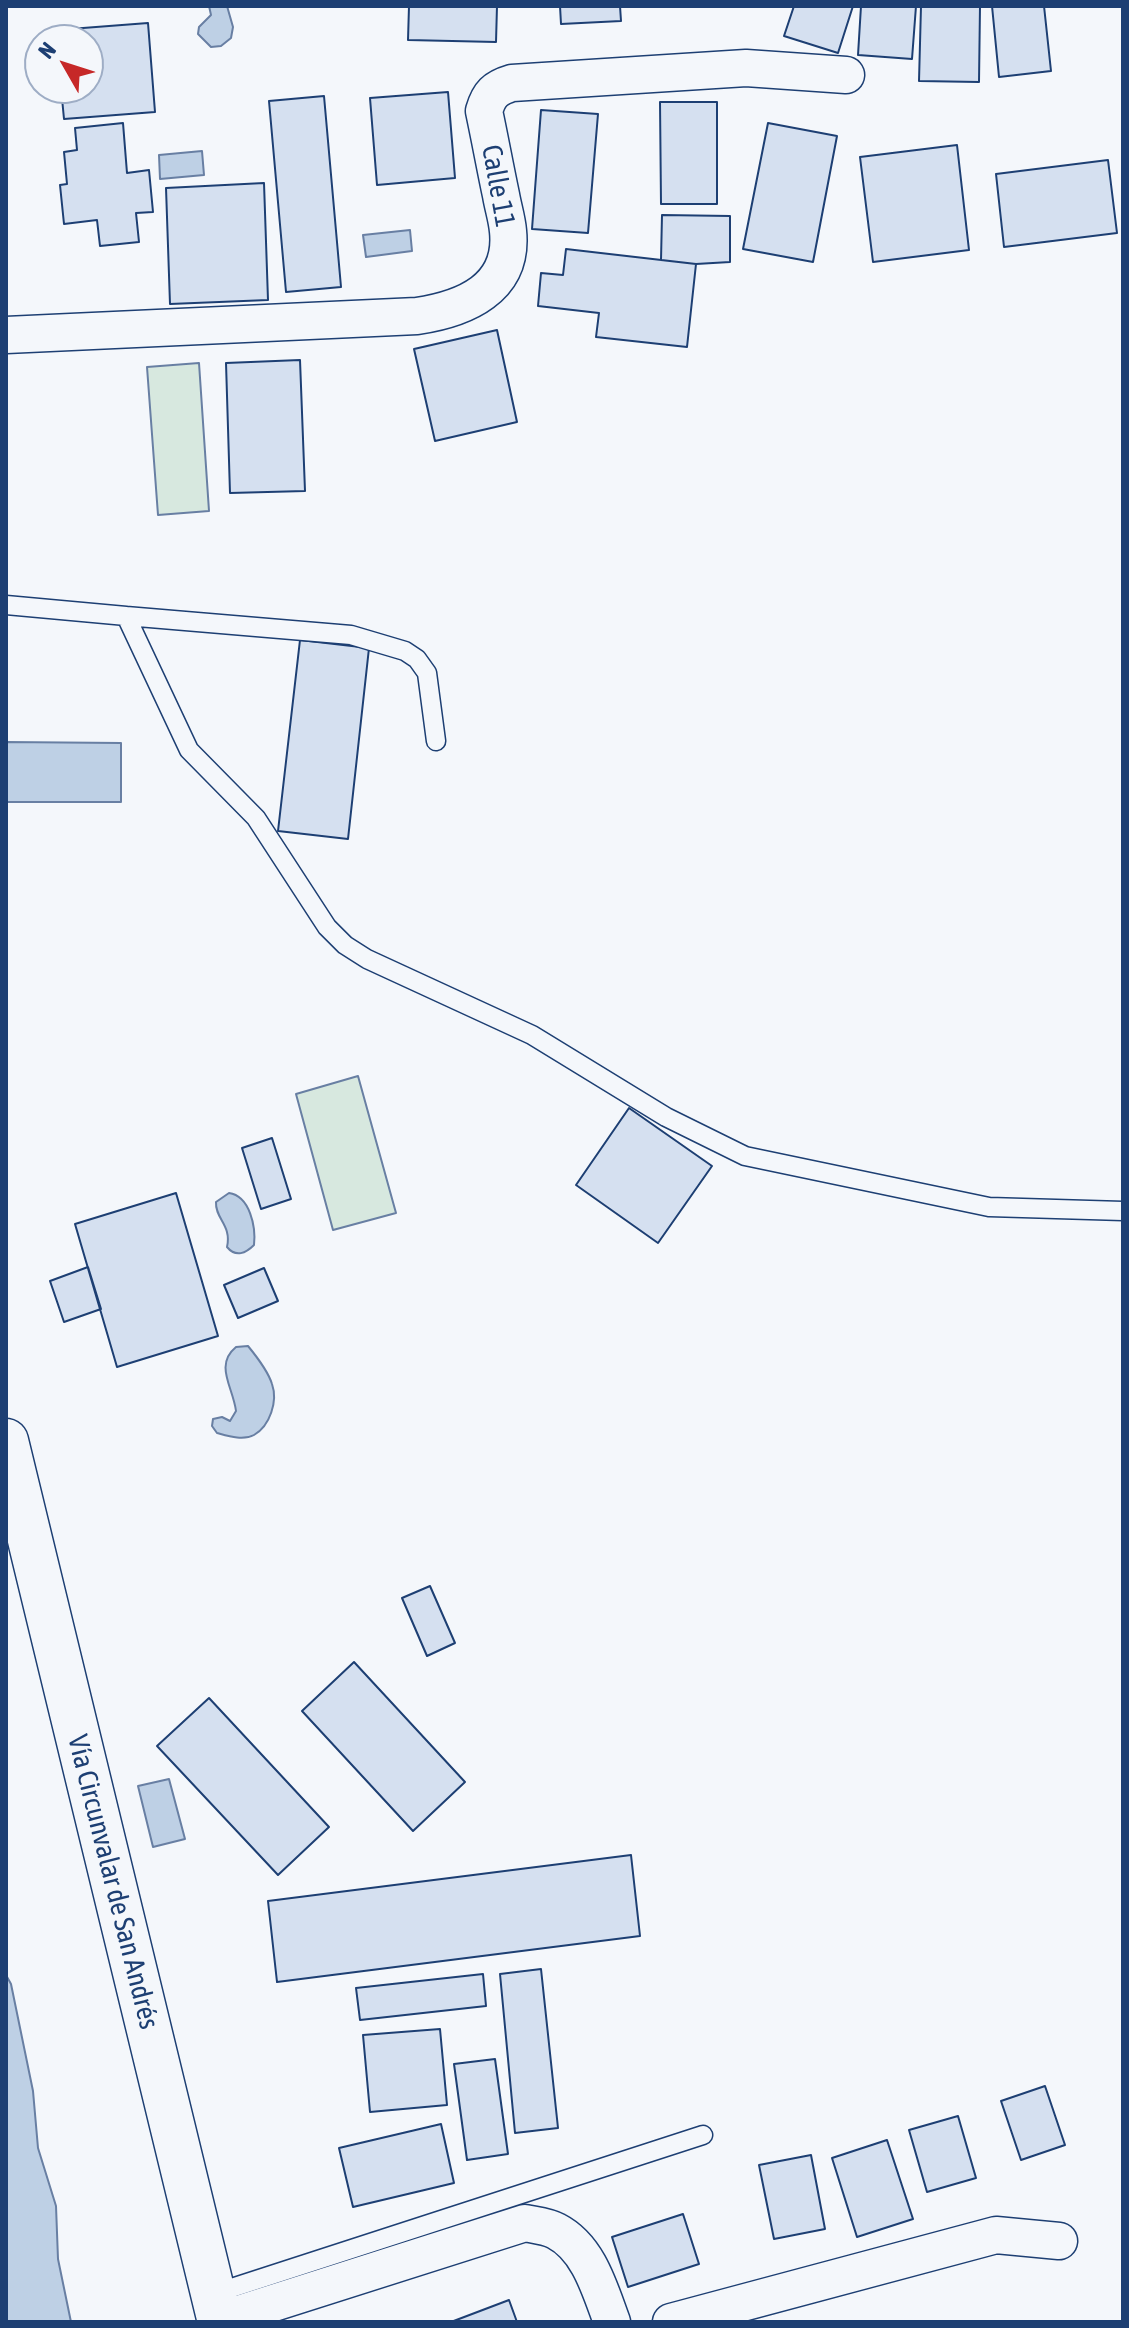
<!DOCTYPE html>
<meta charset="utf-8">
<style>
body{margin:0}
#map{position:relative;width:1129px;height:2328px;overflow:hidden;background:#f4f7fb;font-family:"Asap Condensed",sans-serif}
canvas{display:block}
.frame{position:absolute;inset:0;border:8px solid #1d3f73;pointer-events:none}
.north{position:absolute;left:24px;top:24px;width:80px;height:80px;box-sizing:border-box;background:#f4f7fb;border:2px solid #9eadc5;border-radius:50%;rotate:309deg;font-size:22px;font-weight:700;line-height:32px;text-align:center;color:#1d3f73}
.north::after{content:'';display:block;margin:auto;width:28px;height:36px;background:#c62828;clip-path:polygon(50% 0,100% 100%,50% 72%,0 100%)}
</style>
<div id="map">
<canvas width="1129" height="2328"></canvas>
<div class="frame"></div>
<div class="north">N</div>
</div>
<script>
const c = document.querySelector('canvas').getContext('2d');
c.lineJoin = 'round';
function fillPath(path, color) { c.fillStyle = color; c.fill(path, 'evenodd'); }
function strokePath(path, color, width, dash) { c.strokeStyle = color; c.lineWidth = width; c.lineCap = dash ? 'butt' : 'round'; c.setLineDash(dash || []); c.stroke(path); }
function write(font, color, halo, rows, align = 'center') {
  c.font = font + ' "Asap Condensed",sans-serif'; c.lineWidth = 6; c.setLineDash([]); c.textBaseline = 'middle'; c.strokeStyle = halo; c.fillStyle = color; for (const [text, x, y, turn = 0] of rows) {
    c.save(); c.translate(x, y); c.rotate((+turn || 0) * Math.PI / 180); c.textAlign = isNaN(turn) ? turn : align; if (halo) c.strokeText(text, 0, 0); c.fillText(text, 0, 0); c.restore();
  }
}
const green = new Path2D(`
 M199,363L209,511L158,515L147,367Z
 M358,1076L396,1213L333,1230L296,1094Z`);
const water = new Path2D(`
 M209,6H227L233,27L231,38L221,46L211,47L198,34L199,27L211,15Z
 M202,151L204,175L160,179L159,155Z
 M410,230L412,251L366,257L363,235Z
 M6,742L121,743V802H6Z
 M229,1193C250,1196 256,1227 254,1245C246,1253 236,1258 227,1247C232,1225 215,1219 216,1202Z
 M248,1346C257,1357 268,1371 272,1384C278,1401 270,1426 254,1435C243,1441 228,1436 217,1433L212,1426L213,1419L222,1417L230,1421L236,1411C233,1387 214,1365 236,1347Z
 M169,1779L185,1839L153,1847L138,1786Z
 M6,1975L11,1984L33,2091L38,2148L56,2206L58,2259L71,2322H6Z`);
const building = new Path2D(`
 M409,6H497L496,42L408,40Z
 M560,6H620L621,21L561,24Z
 M794,6H853L838,53L784,36Z
 M861,6H916L912,59L858,55Z
 M921,6H980L979,82L919,81Z
 M992,6H1044L1051,71L999,77Z
 M148,23L155,112L64,119L61,88H88V40H58L57,30Z
 M448,92L455,178L377,185L370,98Z
 M324,96L341,287L286,292L269,101Z
 M660,102H717V204H661Z
 M541,110L598,114L588,233L532,229Z
 M123,123L127,173L149,170L153,212L136,213L139,242L100,246L97,220L64,224L60,185L67,184L64,152L77,150L75,128Z
 M768,123L837,136L813,262L743,249Z
 M957,145L969,250L873,262L860,157Z
 M1108,160L1117,233L1004,247L996,174Z
 M264,183L268,300L170,304L166,188Z
 M662,215L730,216V262L696,264L661,260Z
 M566,249L696,264L687,347L596,337L599,313L538,306L541,273L563,275Z
 M497,330L517,422L435,441L414,349Z
 M300,360L305,491L230,493L226,363Z
 M300,640L369,648L348,839L278,831Z
 M629,1108L712,1166L658,1243L576,1185Z
 M272,1138L291,1199L261,1209L242,1148Z
 M176,1193L218,1336L117,1367L75,1224Z
 M88,1267L101,1309L64,1322L50,1281Z
 M264,1268L278,1301L238,1318L224,1285Z
 M430,1586L455,1643L427,1656L402,1598Z
 M354,1662L465,1782L413,1831L302,1711Z
 M209,1698L329,1827L278,1875L157,1746Z
 M631,1855L640,1936L277,1982L268,1901Z
 M541,1969L558,2128L515,2133L500,1974Z
 M483,1974L486,2006L360,2020L356,1988Z
 M440,2029L447,2105L370,2112L363,2035Z
 M495,2059L508,2154L467,2160L454,2064Z
 M1045,2086L1065,2145L1021,2160L1001,2101Z
 M958,2116L976,2178L927,2192L909,2130Z
 M441,2124L454,2183L353,2207L339,2148Z
 M887,2140L913,2219L857,2237L832,2158Z
 M811,2155L825,2229L774,2239L759,2165Z
 M683,2214L699,2264L628,2287L612,2237Z
 M509,2300L517,2322H451Z`);
const lane = new Path2D(`
 M6,605L126,616L189,750L256,818L327,927L345,945L367,959L532,1035L666,1117L745,1156L989,1207L1123,1211
 M126,616L351,635L405,651L417,659L427,673L436,741
 M213,2294L703,2135`);
const street = new Path2D(`
 M6,335L417,316C464,309 514,289 508,231C507,219 503,207 501,195C495,167 490,139 484,111C489,94 495,88 512,83L746,68L846,75
 M220,2320L525,2223C534,2225 547,2226 556,2231C589,2248 600,2290 612,2322
 M671,2322L996,2235L1059,2241`);
const highway = new Path2D(`
 M6,1441L220,2322`);
const streetNames = [
 ["Calle 11",498,186,80],
 ["Vía Circunvalar de San Andrés",113,1882,76]
];
fillPath(green, '#d7e8df');
strokePath(green, '#687fa3', 2);
fillPath(water, '#bed0e5');
strokePath(water, '#687fa3', 2);
fillPath(building, '#d5e0f0');
strokePath(building, '#1d3f73', 2);
strokePath(lane, '#1d3f73', 21);
strokePath(street, '#1d3f73', 39);
strokePath(highway, '#1d3f73', 47);
strokePath(lane, '#f4f7fb', 18);
strokePath(street, '#f4f7fb', 36);
strokePath(highway, '#f4f7fb', 44);
write('28px', '#1d3f73', '#f4f7fb', streetNames);
</script>
